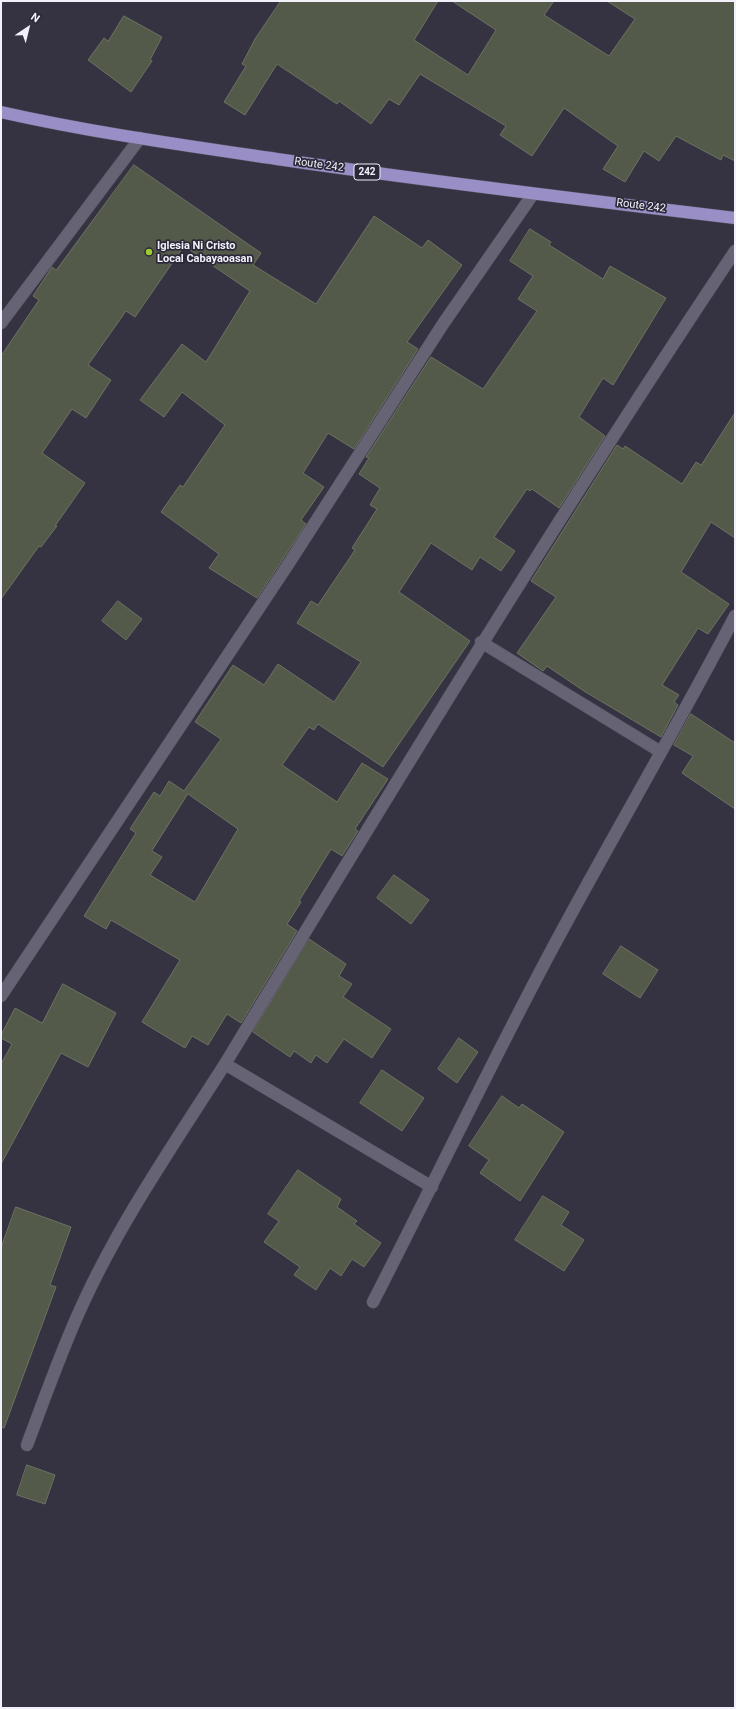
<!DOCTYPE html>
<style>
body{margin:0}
#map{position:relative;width:736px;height:1709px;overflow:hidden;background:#353342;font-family:Roboto,sans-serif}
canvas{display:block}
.frame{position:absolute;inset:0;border:2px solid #f2f0fb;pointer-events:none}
.north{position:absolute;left:8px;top:8px;width:40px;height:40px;-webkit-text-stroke:3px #2b2938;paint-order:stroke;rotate:35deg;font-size:11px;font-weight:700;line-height:16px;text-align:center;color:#f2f0fb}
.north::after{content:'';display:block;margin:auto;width:14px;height:18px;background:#f2f0fb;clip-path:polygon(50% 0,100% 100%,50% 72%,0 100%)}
</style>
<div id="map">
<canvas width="736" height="1709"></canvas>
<div class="frame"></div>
<div class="north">N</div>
</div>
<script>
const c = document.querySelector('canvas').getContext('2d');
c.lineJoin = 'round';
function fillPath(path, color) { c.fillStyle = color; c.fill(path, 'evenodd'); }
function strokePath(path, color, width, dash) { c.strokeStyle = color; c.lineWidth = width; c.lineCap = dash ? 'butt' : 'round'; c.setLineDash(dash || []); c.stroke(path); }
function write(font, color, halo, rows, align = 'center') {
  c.font = font + ' Roboto,sans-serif'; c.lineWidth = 3.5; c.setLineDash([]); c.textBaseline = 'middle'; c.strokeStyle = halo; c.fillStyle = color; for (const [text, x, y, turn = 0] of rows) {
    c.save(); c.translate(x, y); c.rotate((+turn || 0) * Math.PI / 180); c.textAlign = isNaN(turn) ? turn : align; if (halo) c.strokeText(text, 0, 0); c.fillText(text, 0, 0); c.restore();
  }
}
const building = new Path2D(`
 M281,1H438L414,40L468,75L496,30L452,1H554L544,15L609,56L635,19L607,1H735V161L723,155L721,160L676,136L659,161L644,151L625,182L603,169L618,146L564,108L532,156L500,135L506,126L420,74L399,105L389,99L371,124L339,101L337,104L277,64L245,115L224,102L246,66L242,64L255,39Z
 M124,16L162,37L150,60L152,61L131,92L88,60L104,38L108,41Z
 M134,165L261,253L253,265L316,304L374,216L422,248L428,240L462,265L407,342L418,349L354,449L328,433L303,473L324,487L301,520L306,524L257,598L209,568L219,554L161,512L180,485L183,487L225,425L182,392L164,417L140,400L182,344L206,362L250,291L184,246L135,317L126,311L88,365L111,380L86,418L72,409L42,453L85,483L55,526H57L41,547L39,546L1,599V356L39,300L33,296L50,270L52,267L56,270Z
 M530,229L551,242L549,245L603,279L610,266L666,298L613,385L603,378L579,417L605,436L559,508L532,489L530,491L527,489L494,537L515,551L501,571L480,557L472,570L431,543L399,592L470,641L383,767L318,724L314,730L309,727L282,765L337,802L362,763L388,779L355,829L358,831L342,856L331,849L299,901L301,902L287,924L297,931L241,1023L227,1014L208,1045L192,1036L185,1048L142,1022L180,960L111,920L106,929L84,916L136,833L130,829L154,792L160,796L169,781L184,791L221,739L195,722L233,665L264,685L278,664L334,702L361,662L297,623L311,601L318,605L355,550L352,548L377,509L370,505L380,488L359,474L369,458L366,457L431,357L483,389L537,311L518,299L533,276L510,261ZM188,794L238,829L195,902L150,875L162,857L152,851Z
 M735,413V538L711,522L681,572L729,604L708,634L698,628L662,685L679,695L674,702L678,705L661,737L584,691L547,666L543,671L517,653L556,597L531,581L617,445L623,449L625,446L682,484L696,462L701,465Z
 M118,601L142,619L126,640L102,621Z
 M691,714L735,743V809L682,773L693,756L674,745Z
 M394,875L429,900L411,924L377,898Z
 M309,939L346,964L339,976L352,984L343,997L391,1029L372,1058L344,1039L327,1063L316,1055L311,1063L294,1051L290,1057L253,1032Z
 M621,946L658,970L640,998L603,974Z
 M63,984L116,1013L88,1067L61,1053L1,1164V1064L12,1044L1,1038V1035L15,1008L42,1023Z
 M459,1038L478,1052L457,1083L438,1069Z
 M382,1070L424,1098L402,1131L360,1103Z
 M502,1096L519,1108L522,1104L564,1132L520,1201L480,1173L489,1160L469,1146Z
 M298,1170L341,1199L337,1207L357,1221L354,1224L381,1243L364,1267L352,1259L341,1276L330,1268L316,1290L294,1275L300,1267L264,1242L279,1221L268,1214Z
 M543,1196L569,1212L561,1225L584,1240L564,1271L515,1240Z
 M16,1207L71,1227L50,1285L56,1287L4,1428L1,1427V1248Z
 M27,1465L55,1475L45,1504L17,1495Z`);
const street = new Path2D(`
 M1,323L140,138
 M481,642L661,752
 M1,996L289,563L443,324L533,194
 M432,1187L225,1064C391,790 557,517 735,251
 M373,1302C433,1185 489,1067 551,951C611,839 676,729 735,616
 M27,1445C44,1400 60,1354 80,1310C119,1223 174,1144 225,1064`);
const primary = new Path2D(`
 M1,112C94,133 189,146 284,160C434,182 584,200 735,218`);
const markers = [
 [149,252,4,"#9dca30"]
];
const shields = [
 [367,172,26]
];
const shieldNames = [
 ["242",367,172]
];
const streetNames = [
 ["Route 242",319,165,8],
 ["Route 242",641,206,7]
];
const poiNames = [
 ["Iglesia Ni Cristo",157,246],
 ["Local Cabayaoasan",157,259]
];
fillPath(building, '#535a49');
strokePath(building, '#6c7362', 1);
strokePath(street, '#545260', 13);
strokePath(primary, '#545260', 13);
strokePath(street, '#666375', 12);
strokePath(primary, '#998ec6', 12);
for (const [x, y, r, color] of markers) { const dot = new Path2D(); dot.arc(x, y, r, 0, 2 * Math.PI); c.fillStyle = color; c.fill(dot); strokePath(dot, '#2b2938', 1.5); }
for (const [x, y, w] of shields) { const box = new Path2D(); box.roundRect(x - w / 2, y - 8, w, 16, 3); c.fillStyle = '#2b2938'; c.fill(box); strokePath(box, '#f2f0fb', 1); }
write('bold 10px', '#f2f0fb', null, shieldNames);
write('11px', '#f2f0fb', '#2b2938', streetNames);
write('bold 11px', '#f2f0fb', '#2b2938', poiNames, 'left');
</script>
